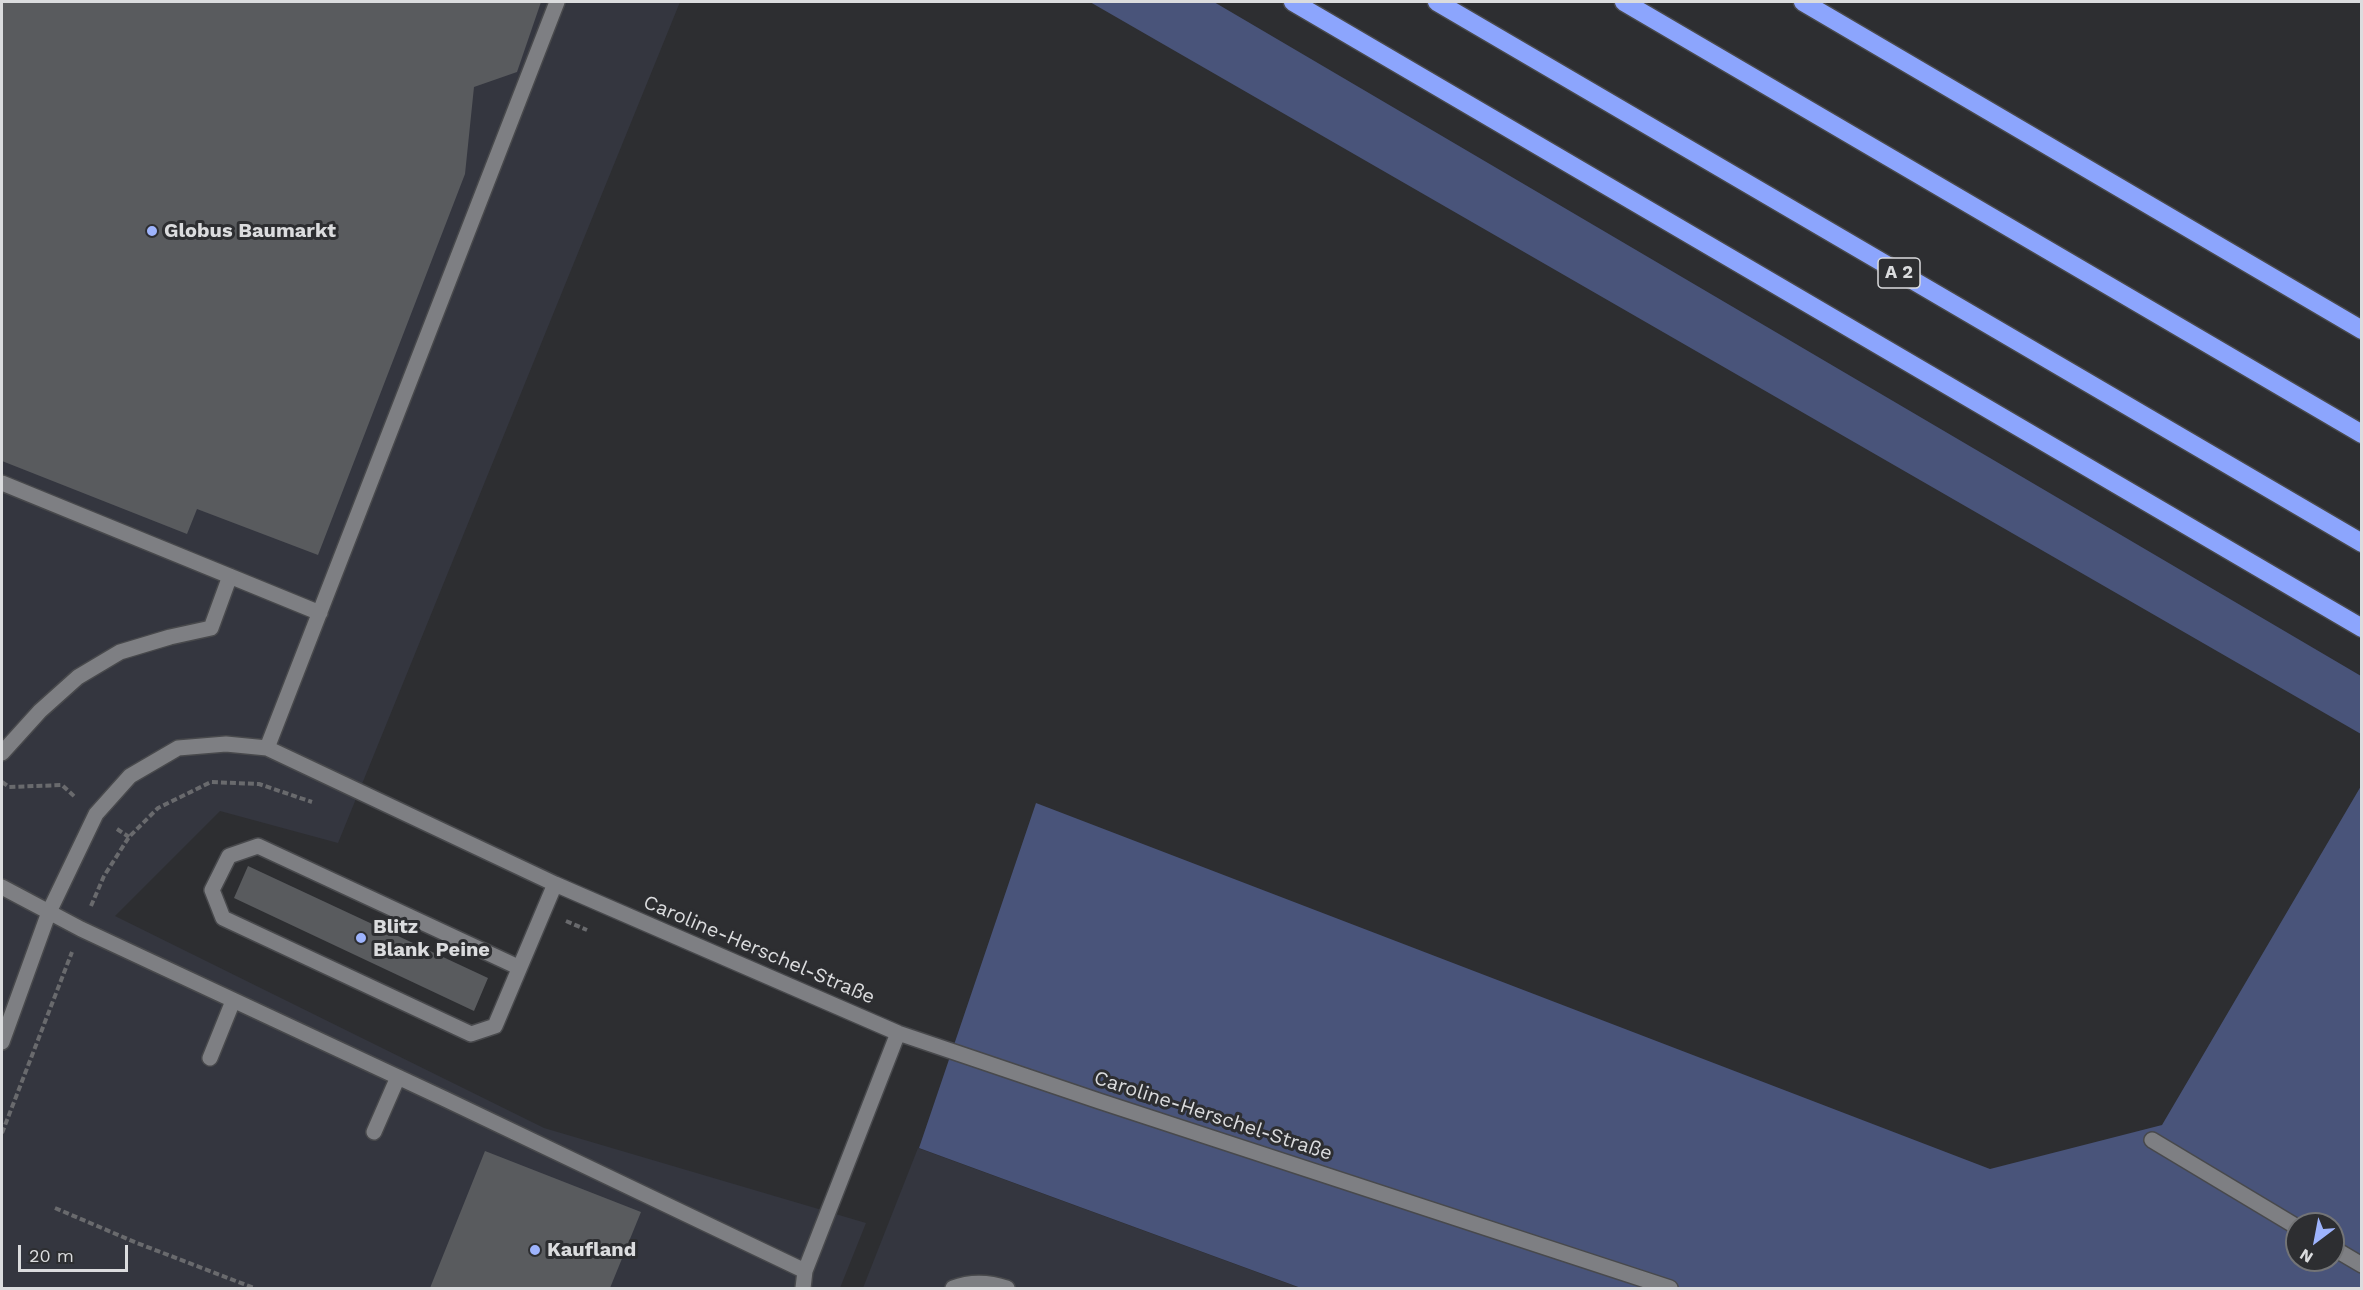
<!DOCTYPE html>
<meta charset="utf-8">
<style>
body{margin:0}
#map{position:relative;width:2363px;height:1290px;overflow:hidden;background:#2d2e31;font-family:"Work Sans",sans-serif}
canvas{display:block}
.frame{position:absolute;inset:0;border:3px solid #dbdcde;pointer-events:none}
.north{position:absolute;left:2285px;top:1212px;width:60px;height:60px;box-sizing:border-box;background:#2d2e31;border:2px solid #737476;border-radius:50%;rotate:212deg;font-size:16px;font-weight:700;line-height:24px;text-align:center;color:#dbdcde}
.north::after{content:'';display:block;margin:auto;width:21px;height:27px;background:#9eb4fd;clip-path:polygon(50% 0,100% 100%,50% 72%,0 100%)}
.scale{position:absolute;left:18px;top:1245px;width:110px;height:27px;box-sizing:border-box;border:3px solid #dbdcde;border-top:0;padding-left:8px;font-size:18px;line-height:21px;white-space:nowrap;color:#dbdcde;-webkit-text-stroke:4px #2d2e31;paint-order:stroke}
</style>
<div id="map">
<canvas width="2363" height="1290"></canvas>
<div class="frame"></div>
<div class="north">N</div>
<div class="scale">20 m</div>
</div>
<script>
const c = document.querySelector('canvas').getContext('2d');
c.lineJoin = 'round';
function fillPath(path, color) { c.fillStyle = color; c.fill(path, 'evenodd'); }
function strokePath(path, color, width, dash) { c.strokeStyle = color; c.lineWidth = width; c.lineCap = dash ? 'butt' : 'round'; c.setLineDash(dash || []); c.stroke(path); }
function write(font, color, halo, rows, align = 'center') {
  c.font = font + ' "Work Sans",sans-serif'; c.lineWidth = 6; c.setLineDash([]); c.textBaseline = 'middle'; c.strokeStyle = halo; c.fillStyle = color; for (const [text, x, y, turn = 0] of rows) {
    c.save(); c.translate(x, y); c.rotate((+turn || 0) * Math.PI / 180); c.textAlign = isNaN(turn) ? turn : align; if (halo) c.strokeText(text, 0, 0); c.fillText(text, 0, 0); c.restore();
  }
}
const built = new Path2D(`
 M2,2H680L338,843L220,811L115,916L544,1128L866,1223L840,1288H2Z
 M918,1148L1300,1288H863Z`);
const forest = new Path2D(`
 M1090,2H1214L2361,676V734Z
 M2361,786V1288H1301L919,1148L1036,803L1990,1169L2162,1125ZM2297,1224H2333V1260H2297Z`);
const building = new Path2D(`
 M2,2H541L517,72L474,87L465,174L318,555L197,509L187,534L2,461Z
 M248,866L488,978L474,1011L234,898Z
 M485,1151L641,1212L610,1288H430Z`);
const path = new Path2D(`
 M2,782L9,787L62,785L75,797
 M117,829L129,837
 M91,906L104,876L129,837L158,808L211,782L259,784L312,802
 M566,921L587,930
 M2,1133L72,952
 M55,1208L137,1243L254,1288`);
const minor = new Path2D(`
 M2,483L320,613
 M267,748L557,2
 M2,753L40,711L78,677L120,652L170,637L211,628L230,576
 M2,887L81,929L445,1099L805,1271
 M518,967L258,846L229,856L212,890L223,918L471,1034L495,1026L555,884
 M2,1042L49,912L96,814L130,776L178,748L226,744L267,748L555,884L898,1033L1099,1101L1670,1288
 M210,1058L233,1001
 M374,1132L398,1077
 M2152,1140L2297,1227
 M2333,1248L2362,1265
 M803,1288L805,1271L898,1033
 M953,1288C971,1281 989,1282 1007,1288`);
const highway = new Path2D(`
 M1293,2L2362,628
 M1437,2L2362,543
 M1624,2L2362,434
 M1803,2L2362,330`);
const markers = [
 [152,231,6,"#9eb4fd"],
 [361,938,6,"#9eb4fd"],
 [535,1250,6,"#9eb4fd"]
];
const shields = [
 [1899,273,42]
];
const shieldNames = [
 ["A 2",1899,273]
];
const poiNames = [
 ["Globus Baumarkt",164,231],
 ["Blitz",373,927],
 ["Blank Peine",373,950],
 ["Kaufland",547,1250]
];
const streetNames = [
 ["Caroline-Herschel-Straße",759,950,23],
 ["Caroline-Herschel-Straße",1213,1116,18]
];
fillPath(built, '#34363f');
fillPath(forest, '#49547a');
fillPath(building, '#595b5e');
strokePath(minor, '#48494c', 18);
strokePath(highway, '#48494c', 21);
strokePath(path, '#696a6d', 4, [6, 3]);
strokePath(minor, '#7e7f83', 15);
strokePath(highway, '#8ca5fd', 18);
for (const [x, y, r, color] of markers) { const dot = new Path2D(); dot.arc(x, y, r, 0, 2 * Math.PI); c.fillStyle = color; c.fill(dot); strokePath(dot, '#2d2e31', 2); }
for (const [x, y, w] of shields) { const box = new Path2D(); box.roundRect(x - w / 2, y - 15, w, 30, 4.5); c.fillStyle = '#2d2e31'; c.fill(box); strokePath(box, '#dbdcde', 1.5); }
write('bold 18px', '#dbdcde', null, shieldNames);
write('bold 20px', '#dbdcde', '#2d2e31', poiNames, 'left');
write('20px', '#dbdcde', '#2d2e31', streetNames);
</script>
